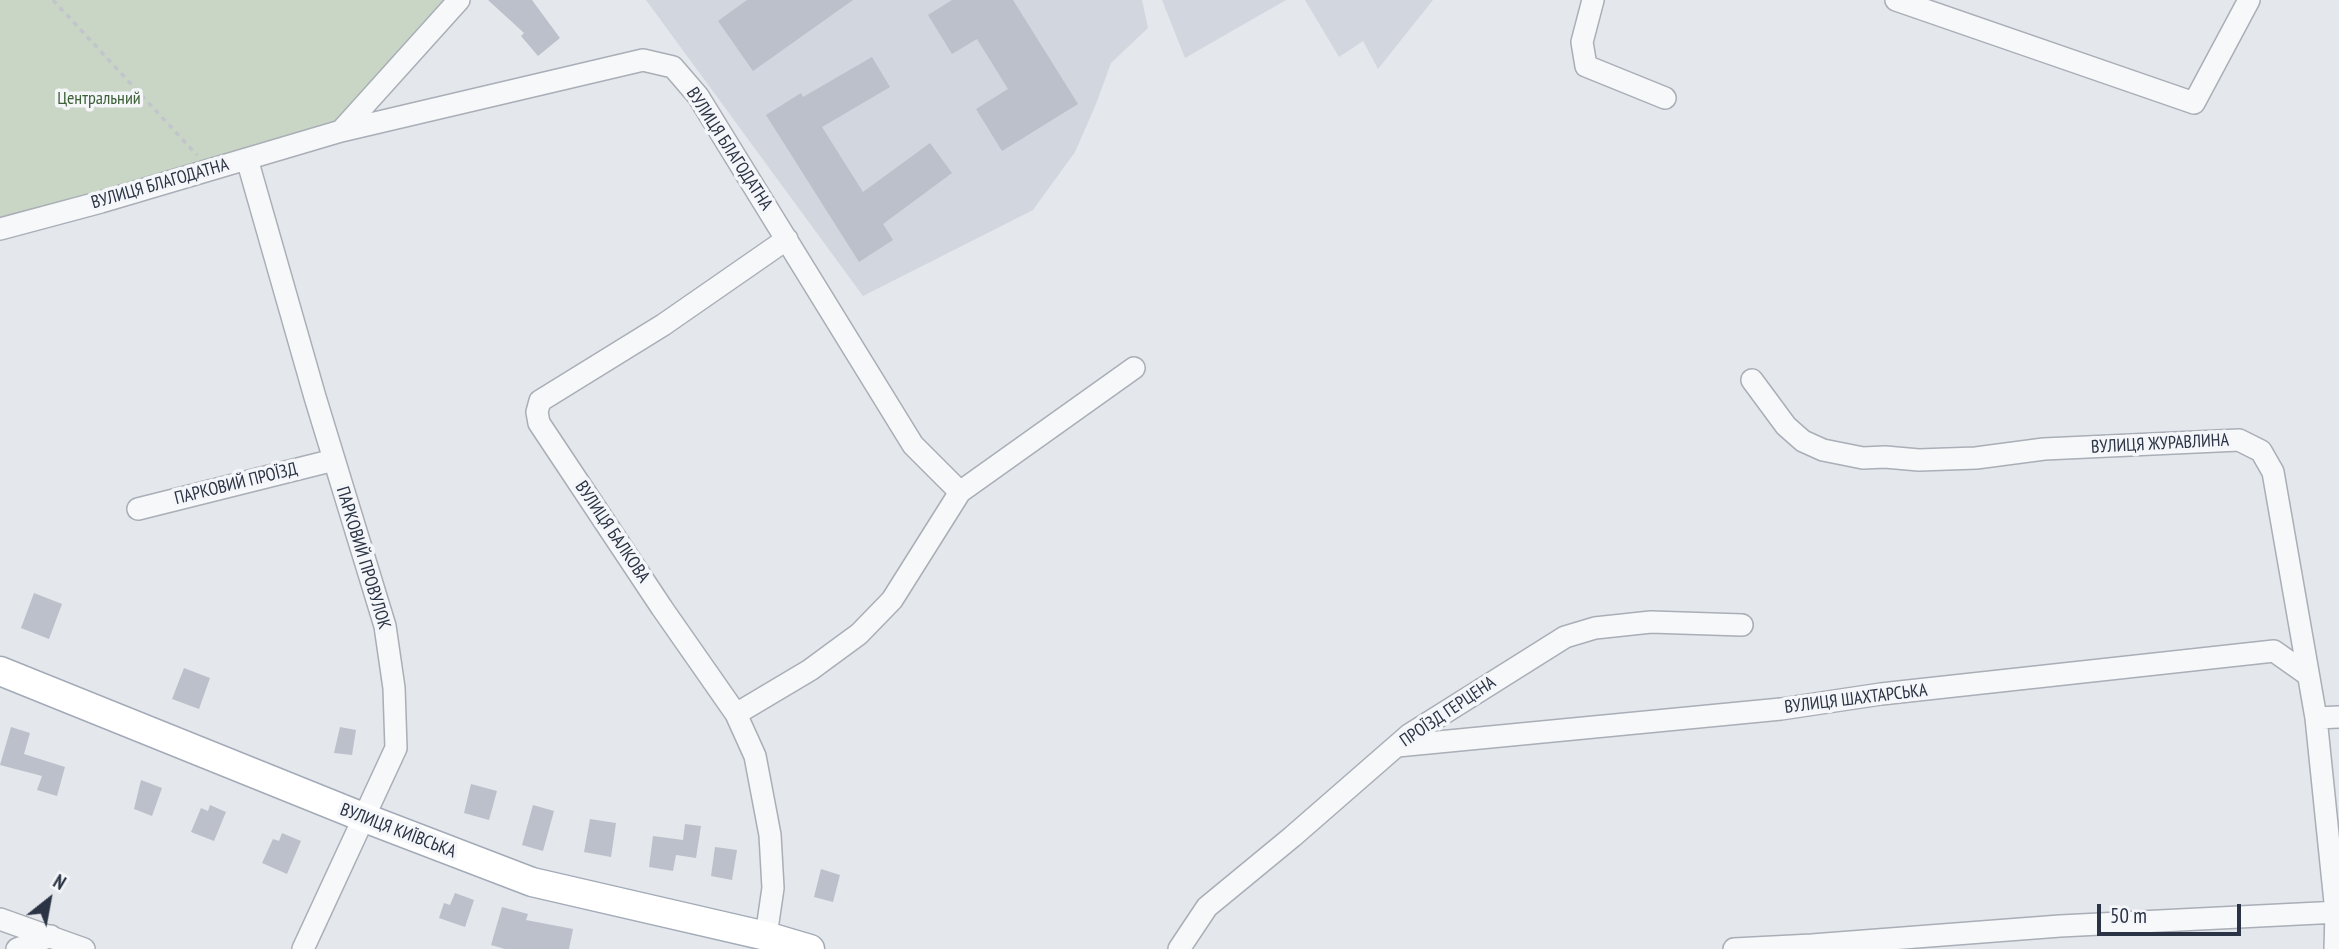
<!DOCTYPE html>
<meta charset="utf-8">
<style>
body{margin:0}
#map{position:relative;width:2339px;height:949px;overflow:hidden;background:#e4e7ec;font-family:"PT Sans Narrow",sans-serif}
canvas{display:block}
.north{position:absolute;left:14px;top:865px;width:70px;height:70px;-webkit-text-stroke:5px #f4f6f9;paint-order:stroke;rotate:31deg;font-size:19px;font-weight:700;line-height:28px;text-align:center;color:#2b3445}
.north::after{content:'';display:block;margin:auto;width:24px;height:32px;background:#2b3445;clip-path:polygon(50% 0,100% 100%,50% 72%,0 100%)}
.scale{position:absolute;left:2097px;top:904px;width:144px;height:32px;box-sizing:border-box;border:4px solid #2b3445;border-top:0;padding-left:9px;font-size:21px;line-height:24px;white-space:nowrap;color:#2b3445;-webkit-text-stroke:5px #f4f6f9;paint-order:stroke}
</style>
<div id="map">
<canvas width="2339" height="949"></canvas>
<div class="north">N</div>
<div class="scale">50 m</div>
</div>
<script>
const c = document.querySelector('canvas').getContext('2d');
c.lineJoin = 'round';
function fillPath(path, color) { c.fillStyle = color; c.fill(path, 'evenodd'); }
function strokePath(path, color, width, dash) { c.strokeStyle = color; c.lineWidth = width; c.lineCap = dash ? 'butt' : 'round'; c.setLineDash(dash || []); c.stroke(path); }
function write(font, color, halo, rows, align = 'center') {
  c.font = font + ' "PT Sans Narrow",sans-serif'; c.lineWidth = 7; c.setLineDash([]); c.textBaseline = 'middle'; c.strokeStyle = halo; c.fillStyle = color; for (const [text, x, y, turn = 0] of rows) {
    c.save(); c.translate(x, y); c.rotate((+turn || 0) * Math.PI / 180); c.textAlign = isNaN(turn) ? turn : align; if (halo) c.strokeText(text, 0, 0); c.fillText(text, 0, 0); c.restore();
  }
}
const built = new Path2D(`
 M646,0H1142L1148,28L1111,63L1096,104L1075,152L1033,210L863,296Z
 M1162,0H1286L1185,58Z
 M1305,0H1433L1378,69L1363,41L1339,57Z`);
const green = new Path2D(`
 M0,0H459L341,131L0,229Z`);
const building = new Path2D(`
 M488,0H532L560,38L538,56L521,36L524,33Z
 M747,0H853L753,71L718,21Z
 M952,0H1013L1078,104L1002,151L976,109L1008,89L977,39L952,54L928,15Z
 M872,57L890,87L822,127L863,192L930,143L952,173L883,224L893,240L859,262L766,115L801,93L803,97Z
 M34,593L62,604L49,639L21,628Z
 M184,668L210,678L199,709L172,699Z
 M11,727L30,733L24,754L65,767L57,796L37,790L42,776L0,765Z
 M340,727L356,730L352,755L334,753Z
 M141,780L162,788L152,816L134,809Z
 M471,784L497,791L489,820L464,813Z
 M210,805L226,812L214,841L191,832L201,808L208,811Z
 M533,805L554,811L543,851L522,845Z
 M590,819L616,823L611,857L584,852Z
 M685,824L701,826L696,858L676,855L673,871L649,867L653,836L683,840Z
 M282,833L301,841L287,874L262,863L273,839L279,841Z
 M715,847L737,850L732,880L711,876Z
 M821,869L840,875L833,902L814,897Z
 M455,893L474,900L465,927L439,918L444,903L450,905Z
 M502,907L528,914L526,920L573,929L569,949H505L491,945Z`);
const path = new Path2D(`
 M53,0L197,155`);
const minor = new Path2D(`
 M1593,0L1582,42L1586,66L1665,98
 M1896,0L2194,103L2249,0
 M341,131L459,0
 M247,159L315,397L385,626L394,688L396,748L303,949
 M0,229L101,202L341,131L643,60L673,67L698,96L913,445L960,492L1134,368
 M1752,380L1786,426L1803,441L1823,450L1863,458L1885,457L1919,460L1976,458L2044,449L2239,440L2261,451L2273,472L2316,718L2336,912L2335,949
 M138,509L334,460
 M736,714L810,670L859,634L892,600L960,492
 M2316,718L2339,717
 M1397,746L1781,709L1881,694L2274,651L2308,675
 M0,919L84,949
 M766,936L773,888L770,835L755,756L736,714L662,608L539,423L537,412L540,401L663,325L787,239
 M17,949L51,936
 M1179,949L1207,907L1292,837L1409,735L1565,637L1595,628L1651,622L1742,625
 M1734,949L1812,945L2060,926L2339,912`);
const major = new Path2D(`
 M0,671L365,818L532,882L766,936L810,949`);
const parkNames = [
 ["Центральний",99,99]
];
const streetNames = [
 ["ВУЛИЦЯ БЛАГОДАТНА",729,149,57],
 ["ВУЛИЦЯ БЛАГОДАТНА",160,184,-16],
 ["ВУЛИЦЯ ЖУРАВЛИНА",2160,444,-3],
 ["ПАРКОВИЙ ПРОЇЗД",236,484,-14],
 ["ВУЛИЦЯ БАЛКОВА",612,532,56],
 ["ПАРКОВИЙ ПРОВУЛОК",363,558,73],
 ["ВУЛИЦЯ ШАХТАРСЬКА",1856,699,-7],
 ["ПРОЇЗД ГЕРЦЕНА",1448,712,-34],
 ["ВУЛИЦЯ КИЇВСЬКА",398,831,21]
];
fillPath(built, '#d2d6de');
fillPath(green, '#c9d6c5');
fillPath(building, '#bbc0ca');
strokePath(minor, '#a9aeb7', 24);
strokePath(major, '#a3abb8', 31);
strokePath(path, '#c2c5cb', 3.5, [5, 5]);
strokePath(minor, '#f7f8fa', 21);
strokePath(major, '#fff', 28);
write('18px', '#3f6138', '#f4f6f9', parkNames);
write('18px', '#2b3445', '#f4f6f9', streetNames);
</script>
